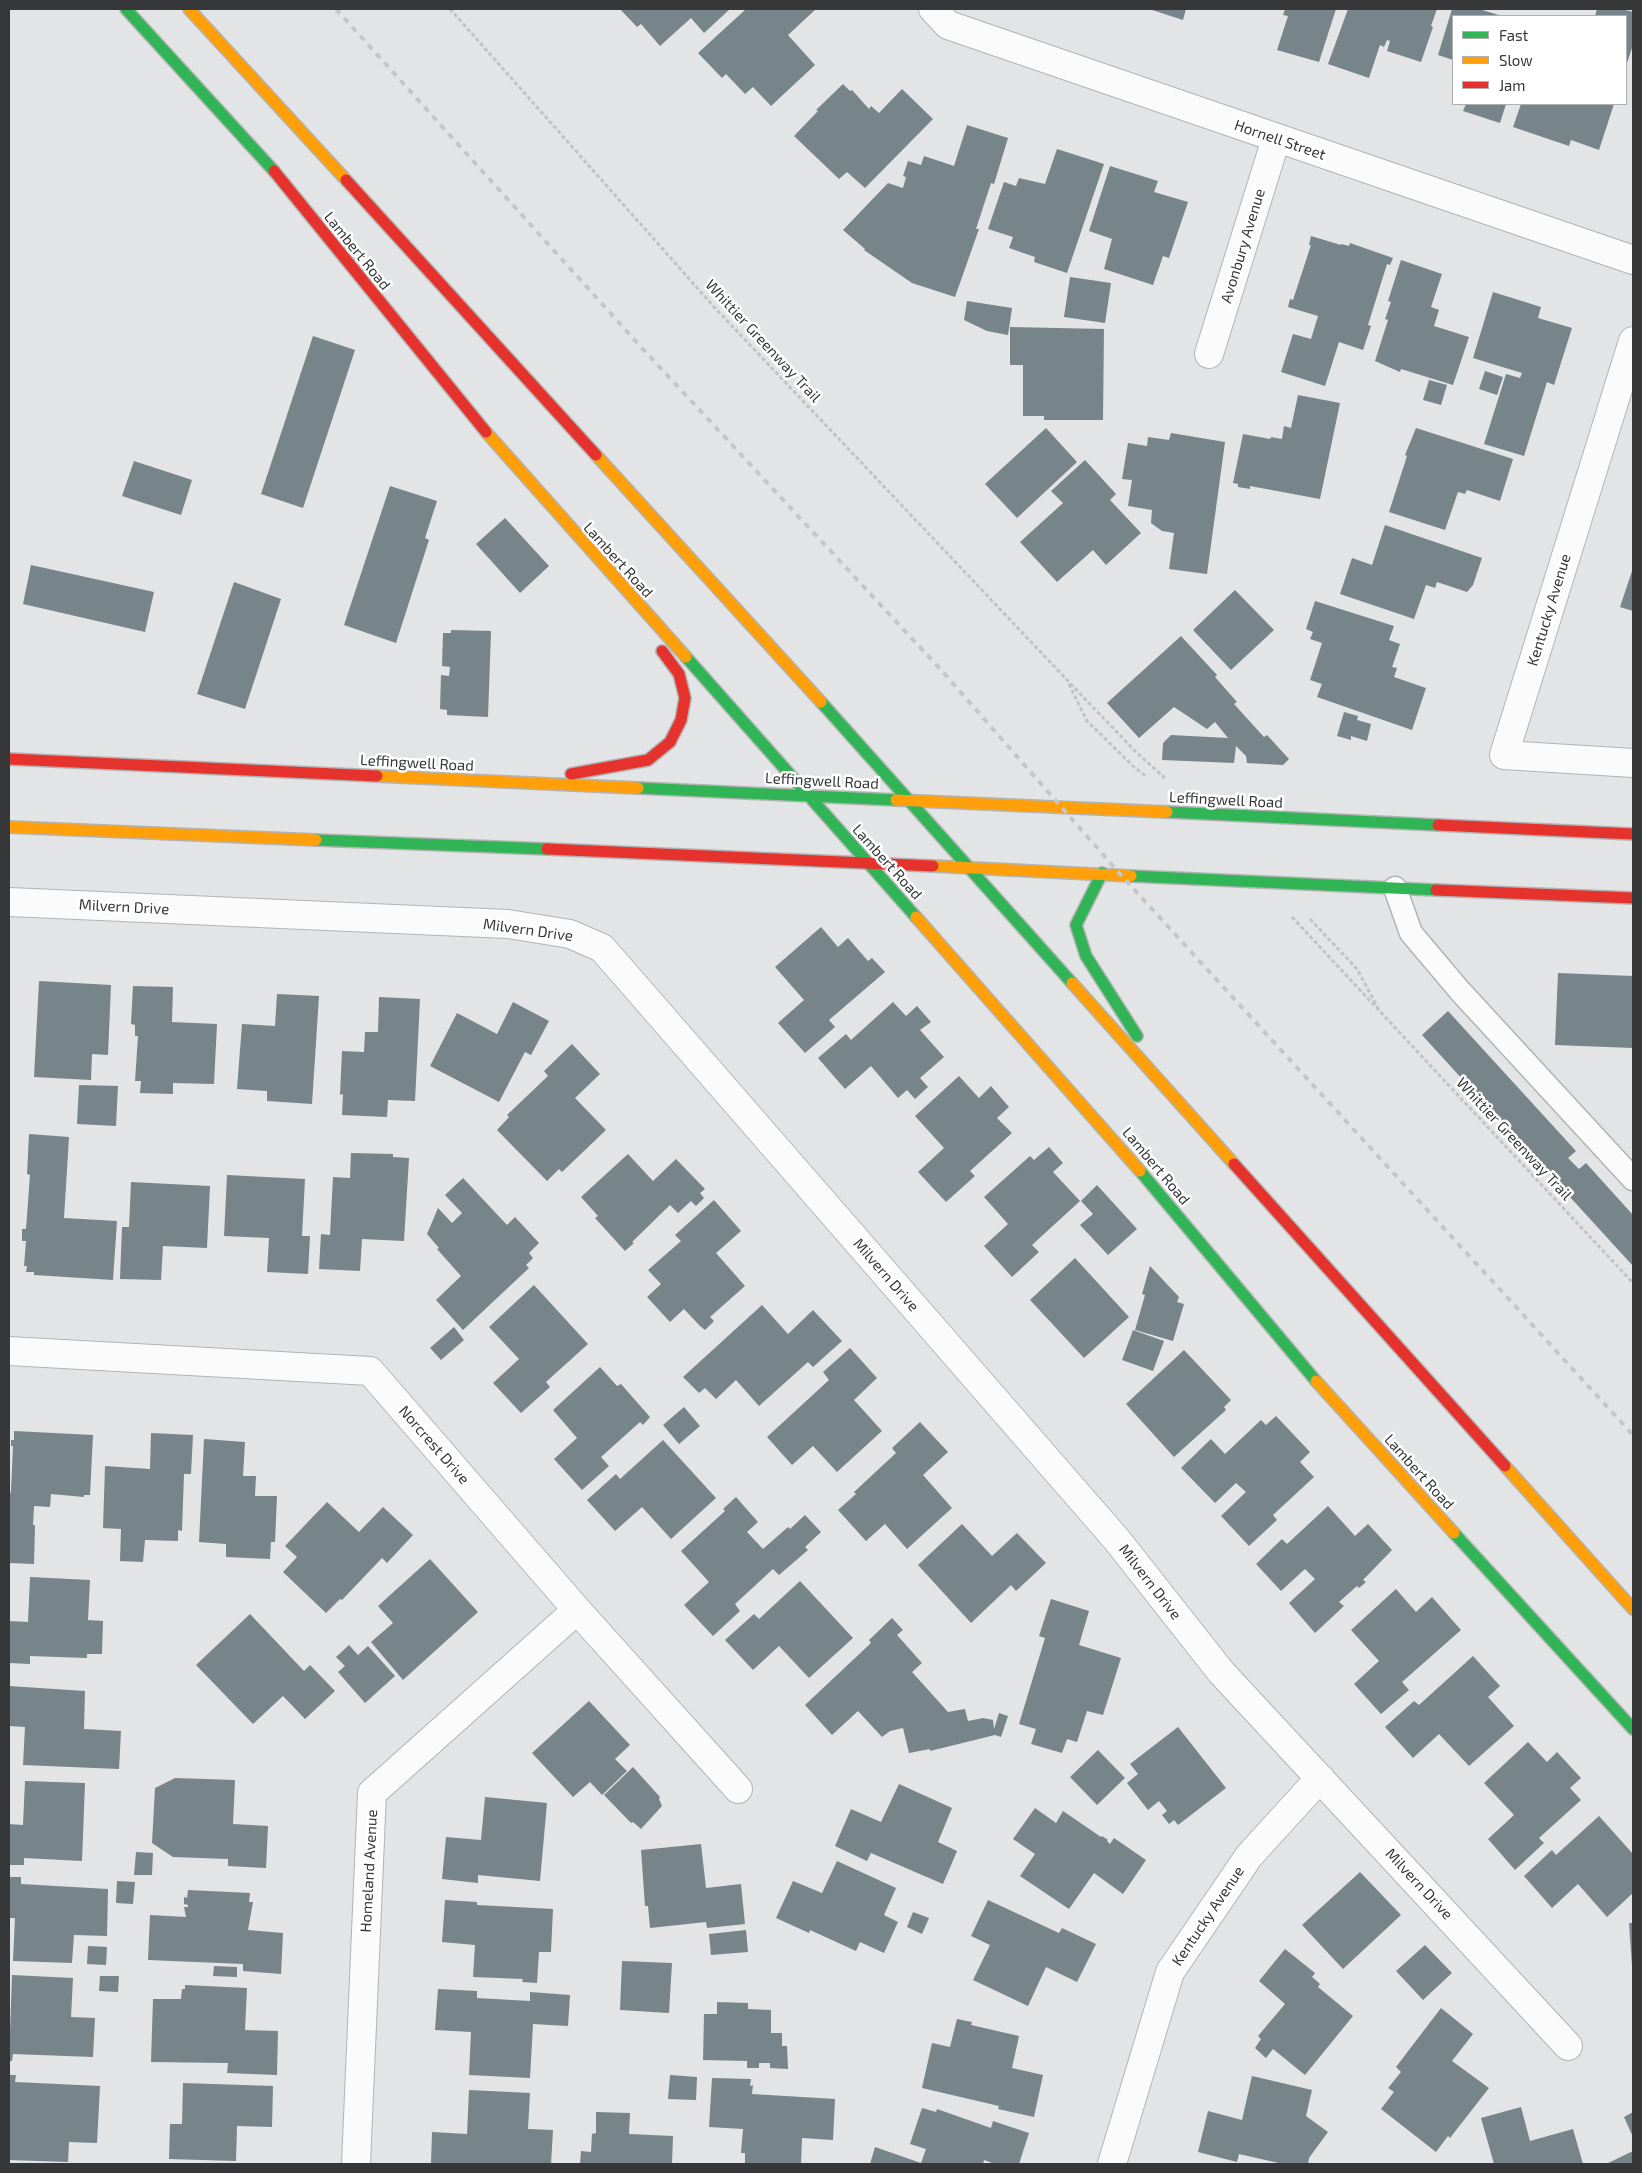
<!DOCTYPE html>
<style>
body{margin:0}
#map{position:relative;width:1642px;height:2173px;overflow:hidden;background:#e2e4e5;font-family:"Exo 2",sans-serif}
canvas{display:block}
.frame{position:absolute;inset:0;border:10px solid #363738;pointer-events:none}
.legend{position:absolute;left:1452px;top:15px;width:175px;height:90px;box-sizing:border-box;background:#fff;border:1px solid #afafaf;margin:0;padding:6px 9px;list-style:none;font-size:15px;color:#363738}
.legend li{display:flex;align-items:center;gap:10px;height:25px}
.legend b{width:25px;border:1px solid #afafaf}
</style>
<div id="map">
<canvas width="1642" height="2173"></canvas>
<div class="frame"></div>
<ul class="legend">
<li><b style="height:6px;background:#30b455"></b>Fast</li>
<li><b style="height:6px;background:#ff9f0a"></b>Slow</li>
<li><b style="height:6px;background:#e5322d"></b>Jam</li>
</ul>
</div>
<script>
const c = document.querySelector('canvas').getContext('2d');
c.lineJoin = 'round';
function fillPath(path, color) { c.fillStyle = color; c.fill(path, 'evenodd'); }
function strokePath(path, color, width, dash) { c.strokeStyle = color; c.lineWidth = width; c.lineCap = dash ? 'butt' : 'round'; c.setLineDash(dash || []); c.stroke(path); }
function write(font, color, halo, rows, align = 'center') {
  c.font = font + ' "Exo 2",sans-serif'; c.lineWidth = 5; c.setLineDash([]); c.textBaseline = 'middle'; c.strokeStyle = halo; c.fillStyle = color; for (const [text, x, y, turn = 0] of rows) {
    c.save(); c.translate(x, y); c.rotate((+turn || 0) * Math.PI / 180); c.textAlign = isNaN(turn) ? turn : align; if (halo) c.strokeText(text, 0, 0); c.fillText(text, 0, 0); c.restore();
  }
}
const building = new Path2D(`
 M620,9H730L704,33L691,18L660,46L641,24L637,27Z
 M746,9H816L788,35L815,65L771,106L753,87L745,94L726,74L722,78L698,53Z
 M1149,9H1186L1183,20Z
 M1285,9H1336L1319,62L1277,50L1288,16L1283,15Z
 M1348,9H1437L1431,26L1433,27L1421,62L1387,51L1390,41L1387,40L1384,47L1380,45L1369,78L1328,64Z
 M1452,9H1479L1502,16H1453V60L1438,55Z
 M1597,9H1622L1633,12V45L1626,66V16H1595Z
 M843,84L850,91L852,90L869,109L871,106L879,113L902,89L933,119L865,188L847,172L839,179L794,136L818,111L816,110Z
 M1466,104H1506L1500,123L1463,111Z
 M1521,104H1614L1599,150L1571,140L1569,146L1513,127Z
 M967,125L1008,138L994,184L991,183L976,229H979L955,297L912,283L864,250L865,249L843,230L888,183L903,188L906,177L903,176L908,161L921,165L924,156L954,166Z
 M1057,149L1104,164L1067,273L1034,262L1035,257L1009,248L1013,237L988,229L1004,182L1016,186L1019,178L1045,184Z
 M1110,166L1158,181L1154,192L1188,202L1169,258L1163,256L1153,285L1104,269L1112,239L1089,231Z
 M1311,236L1341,245V244L1349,246L1350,243L1393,258L1390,265L1387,264L1368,325L1371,326L1363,350L1339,342L1325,386L1281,372L1293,334L1311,339L1318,316L1288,307L1290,299L1293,300L1311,245H1309Z
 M1401,260L1442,274L1431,307L1439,310L1434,326L1469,337L1453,385L1401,369L1400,372L1375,361L1388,320L1385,319L1391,302L1388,301Z
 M1070,277L1111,283L1105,323L1064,317Z
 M1493,292L1541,307L1538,318L1572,328L1554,385L1547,382L1524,456L1484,444L1506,374L1520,378L1522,373L1473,358Z
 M967,301L1012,308L1008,335L987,331L964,320Z
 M1010,327L1104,329L1103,420H1044V416H1023V365H1010Z
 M313,336L355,350L303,508L261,494Z
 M1485,371L1503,377L1497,395L1479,389Z
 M1429,380L1447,385L1441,405L1423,400Z
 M1298,395L1340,403L1320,499L1250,486V489L1238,487V484L1233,483L1243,434L1270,439L1271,437L1282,439L1284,426L1291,428Z
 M1046,428L1077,462L1017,518L985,484Z
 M1416,428L1513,459L1500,501L1467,490L1465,494L1458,492L1445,530L1389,512L1407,456L1405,455Z
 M1171,433L1225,442L1207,574L1169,569L1174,533L1162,531L1151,523L1152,510L1128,506L1132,480L1122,479L1128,443L1147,446L1148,437L1169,440Z
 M1085,460L1116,494L1110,500L1141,533L1106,565L1093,550L1057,582L1020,542L1063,503L1051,491Z
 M134,461L192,480L181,515L122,496Z
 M390,486L437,501L425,538L429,540L396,643L344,625Z
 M505,518L549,566L520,593L476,544Z
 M1385,525L1482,558L1473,585L1467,592L1437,582L1435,588L1426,585L1414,619L1340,594L1352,558L1372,565Z
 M31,565L154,592L145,632L23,604Z
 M1633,568V611L1620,607Z
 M234,582L281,599L245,709L197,694Z
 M1235,590L1274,630L1231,670L1193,630Z
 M1315,601L1394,626L1389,640L1400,644L1392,667L1397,668L1394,677L1426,688L1412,730L1317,697L1322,684L1310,680L1322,643L1310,639L1313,632L1306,629Z
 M451,630L491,631L488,717L447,715V710L440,709L441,675L449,676L450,667L442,666L443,633H451Z
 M1181,636L1217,675L1215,677L1237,702L1234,704L1264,737L1267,735L1289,759L1283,765L1247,763L1246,756L1236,746L1234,763L1162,760L1163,743L1171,735L1228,738L1215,722L1207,729L1174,707L1139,738L1107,703Z
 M1344,712L1358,716L1357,720L1371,724L1367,741L1351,736V740L1337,736Z
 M821,927L838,947L848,938L868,961L872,958L885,972L829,1020L835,1027L805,1053L778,1023L804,1000L775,967Z
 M1558,973L1633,976V1048L1555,1045Z
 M39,981L111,985L108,1055L92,1054L91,1080L34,1077Z
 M133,986L173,987L172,1022L217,1024L214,1084L173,1083V1094L140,1093L141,1081H135L138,1036H135V1025L131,1024Z
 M277,994L319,996L312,1104L267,1101V1091L237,1089L242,1024L275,1026Z
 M379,997L420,999L415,1101L388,1100L387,1117L342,1115L343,1094L340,1095L342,1051L364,1052L365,1032H378Z
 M513,1002L549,1021L531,1055L525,1052L499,1102L430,1066L457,1013L497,1034Z
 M893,1002L906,1016L917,1006L931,1022L920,1030L944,1057L920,1078L928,1087L915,1099L907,1090L898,1098L871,1066L845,1089L818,1058L846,1034L851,1040Z
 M1448,1011L1576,1151L1568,1158L1579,1169L1586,1163L1633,1215V1266L1422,1035Z
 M572,1044L600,1074L575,1098L606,1130L562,1172L559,1169L547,1181L497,1130L509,1117L507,1115L548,1076L544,1071Z
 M959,1076L979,1098L991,1086L1009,1107L997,1118L1012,1133L970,1171L975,1176L946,1202L918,1172L944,1148L915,1116Z
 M79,1085L118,1086L116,1126L77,1124Z
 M29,1134L69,1137L64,1218L117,1221L113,1280L34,1275V1272H26L27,1266H24L26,1241H22V1229H26L30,1175L27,1174Z
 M1049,1147L1063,1163L1053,1172L1080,1201L1032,1245L1039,1252L1012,1277L984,1246L1008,1224L984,1197L1030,1156L1034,1160Z
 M351,1153L393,1154V1157L409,1158L404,1241L362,1239L360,1271L319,1269L321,1234L330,1235L333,1177L350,1178Z
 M628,1154L653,1181L676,1159L705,1189L700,1193L704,1198L696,1206L691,1201L678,1213L670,1205L632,1242L634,1243L625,1251L595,1218L598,1216L581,1197Z
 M227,1175L305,1179L302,1236H310L308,1274L267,1272L269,1238L224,1236Z
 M463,1178L507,1225L515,1217L539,1243L529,1253L533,1258L526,1265L529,1268L463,1330L436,1300L461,1276L437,1249L439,1248L427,1234L438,1208L452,1223L462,1213L445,1195Z
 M131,1182L210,1186L207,1248L163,1246L161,1280L120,1279L122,1227H129Z
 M1097,1185L1137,1229L1108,1255L1080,1225L1093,1214L1081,1201Z
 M714,1200L741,1231L716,1253L745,1286L710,1317L714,1321L705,1330L700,1326L684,1309L670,1322L647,1297L661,1284L648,1270L681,1241L675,1235Z
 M1075,1258L1129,1317L1084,1358L1030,1300Z
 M1150,1266L1179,1297L1177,1302L1184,1304L1173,1341L1135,1330L1145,1295L1142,1294Z
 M534,1285L588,1344L546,1382L550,1387L521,1413L493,1383L519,1359L489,1327Z
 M762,1305L788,1334L813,1310L842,1341L813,1367L808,1362L759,1406L736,1380L716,1399L705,1388L699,1393L683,1377Z
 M454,1327L464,1340L441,1360L430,1348Z
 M1133,1330L1164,1341L1153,1371L1122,1360Z
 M850,1348L877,1378L854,1400L882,1431L837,1472L813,1446L792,1465L767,1437L829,1380L823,1372Z
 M1184,1350L1231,1400L1224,1407L1226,1410L1174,1457L1126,1404Z
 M600,1367L617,1386L621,1384L650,1417L643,1425L640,1422L601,1457L609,1466L582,1490L554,1459L577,1438L553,1410Z
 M684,1407L700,1426L679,1444L663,1425Z
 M1276,1416L1310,1452L1300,1462L1314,1477L1273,1515L1277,1520L1249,1546L1221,1516L1246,1492L1236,1483L1215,1503L1181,1468L1211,1439L1225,1454L1261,1420L1266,1425Z
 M920,1422L948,1452L923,1475L952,1508L907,1549L885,1524L866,1541L838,1510L856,1494L854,1492L896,1453L892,1448Z
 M14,1431L93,1435L90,1495H84V1497L51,1494L50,1507L34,1506L33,1525H35L34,1564L9,1563V1497L11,1491L13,1446H11V1440H14Z
 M151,1433L193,1435L191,1474H184L182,1531L178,1530V1541L145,1540L143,1562L120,1561L121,1529L103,1528L105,1466L150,1469Z
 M204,1439L245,1442L243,1476H256L255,1496H277L275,1542H271L270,1559L226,1557V1544L199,1542Z
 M663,1440L716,1498L671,1539L642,1507L615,1531L587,1500L616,1474L620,1479Z
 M736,1497L758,1522L747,1532L763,1549L788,1527L790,1529L805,1515L821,1532L805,1547L808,1550L779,1575L773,1569L735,1604L740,1611L713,1636L684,1605L709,1582L681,1551L725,1511L723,1509Z
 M327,1502L359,1532L383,1507L413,1535L387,1563L382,1558L342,1600L340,1599L326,1613L283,1572L297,1557L285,1546Z
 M1328,1506L1355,1536L1368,1524L1392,1550L1363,1580L1366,1582L1359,1588L1357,1586L1339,1602L1344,1606L1315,1633L1289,1603L1315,1579L1305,1569L1281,1591L1256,1564L1282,1539L1287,1544Z
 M962,1524L992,1556L1017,1533L1046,1563L1016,1591L1011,1585L971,1623L918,1565Z
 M430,1559L478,1612L403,1680L371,1642L393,1623L378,1606Z
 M30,1577L90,1580L88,1620L103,1621L102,1654H87V1658L30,1656V1664L9,1663V1621L28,1622Z
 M800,1581L853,1638L809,1678L779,1646L753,1670L725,1640L754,1614L759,1619Z
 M1396,1589L1416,1612L1432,1597L1461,1630L1402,1682L1409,1690L1381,1714L1354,1684L1379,1661L1351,1630Z
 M1051,1599L1089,1611L1079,1645L1121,1658L1103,1715L1087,1711L1077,1742L1067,1739L1062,1753L1031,1744L1036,1729L1019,1724L1045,1638L1039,1636Z
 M250,1614L304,1671L310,1665L335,1691L305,1719L283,1696L253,1724L196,1665Z
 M892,1618L903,1630L897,1635L922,1663L912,1672L948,1712L965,1709L968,1721L983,1718L993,1720L994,1729L999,1713L1008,1716L1001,1737L995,1735L930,1751V1749L909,1753L903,1728L890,1731L882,1737L858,1711L832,1735L805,1705L871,1643L869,1640Z
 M349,1645L358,1655L368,1646L395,1676L365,1703L338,1672L345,1666L336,1657Z
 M1473,1656L1500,1686L1488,1697L1514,1726L1469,1766L1439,1734L1413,1758L1385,1727L1414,1701L1419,1705Z
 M9,1686L85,1691L84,1729L121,1731L119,1769L23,1765L25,1727L9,1726Z
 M589,1701L630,1745L615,1759L627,1771L602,1795L590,1782L573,1797L532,1753Z
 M1178,1727L1226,1788L1178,1825L1174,1820L1169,1824L1162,1815L1167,1811L1159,1801L1148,1810L1127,1783L1138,1774L1130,1764Z
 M1528,1742L1547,1762L1557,1752L1581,1778L1570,1788L1581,1800L1539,1838L1544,1843L1515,1870L1488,1839L1514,1815L1484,1783Z
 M1098,1750L1125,1778L1097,1805L1070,1777Z
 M633,1767L660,1797L659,1799L662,1806L641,1829L633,1822L631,1823L604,1795Z
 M175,1778L235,1780L233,1824L268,1826L266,1868L228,1866V1859L173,1857L152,1843L155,1788Z
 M25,1781L85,1783L82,1861L24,1858V1865H9V1824L23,1825Z
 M899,1784L952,1808L938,1842L957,1851L943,1884L871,1853L867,1861L835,1846L851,1809L881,1822Z
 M485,1797L547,1803L540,1881L478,1875V1883L442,1879L446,1837L481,1840Z
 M1035,1808L1056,1823L1063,1811L1101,1837L1102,1836L1108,1840L1107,1841L1110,1844L1114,1838L1146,1860L1123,1894L1094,1873L1069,1909L1020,1876L1035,1854L1013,1839Z
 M1599,1816L1633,1854V1893L1607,1917L1578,1884L1552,1908L1524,1876L1552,1850L1556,1855Z
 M701,1844L706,1888L741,1884L745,1924L707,1928L706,1922L650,1928L648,1906H645L641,1850Z
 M136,1852L153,1853L152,1875H134Z
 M837,1861L896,1888L884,1915L898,1922L884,1953L860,1942L856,1951L810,1930L809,1933L776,1918L793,1881L822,1893Z
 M1360,1872L1401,1915L1343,1969L1302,1925Z
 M9,1877H21V1884L108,1889L107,1936L74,1935L72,1963L13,1961L15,1918H9Z
 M117,1881L135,1882L133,1904L116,1903Z
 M188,1890L250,1893L249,1902H253L248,1930L283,1933L281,1974L243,1971V1964L148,1960L150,1915L186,1917L184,1907H188V1905L184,1904V1897L187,1898Z
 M445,1900L477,1902V1905L553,1909L551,1952H539L537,1983L522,1982L523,1979L473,1977L475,1945L442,1942Z
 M988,1900L1059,1933L1062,1928L1096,1944L1077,1982L1046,1967L1028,2006L973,1980L990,1945L971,1936Z
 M913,1912L929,1918L922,1934L907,1927Z
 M1629,1923H1633V1966H1632Z
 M746,1930L748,1952L711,1955L709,1934Z
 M1425,1945L1452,1973L1423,2000L1396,1971Z
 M88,1946L107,1947L106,1965L87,1964Z
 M1285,1949L1315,1973L1312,1977L1320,1984L1318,1987L1353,2016L1305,2075L1273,2049L1266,2058L1255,2048L1261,2039L1258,2036L1285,2004L1259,1981Z
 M622,1961L672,1963L669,2013L620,2010Z
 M214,1966L237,1967V1977L213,1976Z
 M12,1975L73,1978L71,2017L95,2018L93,2057L13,2054L12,2061H9Z
 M100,1976H119L118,1992L99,1991Z
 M185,1985L247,1988L245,2030L278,2031L277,2075L227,2073L228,2063L151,2062L153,1999H181L182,1989H185Z
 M438,1989L477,1991V1998L530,2001V1992L570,1995L568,2026L533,2024L530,2078L469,2075L471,2032L435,2030Z
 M717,2002L748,2003V2009L771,2010V2033H782V2046H787L788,2069L770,2068V2063H759V2068H747V2061L703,2060L704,2014H717Z
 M1441,2008L1473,2034L1452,2061L1489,2088L1450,2138L1448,2136L1436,2152L1381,2109L1394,2092L1388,2088L1401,2072L1396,2067Z
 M957,2019L972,2022L971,2025L1019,2036L1012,2068L1043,2075L1034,2117L998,2109L999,2106L922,2088L932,2043L950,2047Z
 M9,2075H16L15,2082L100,2086L97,2143L69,2142L68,2162L9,2160Z
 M670,2075L697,2077L696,2100L668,2099Z
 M1252,2076L1312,2090L1306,2116L1328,2132L1309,2158L1308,2164H1283L1239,2154L1237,2162L1198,2152L1208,2111L1242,2120Z
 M712,2078L751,2079L750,2086L753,2085L752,2094L835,2099L833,2140L802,2138L801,2164H745V2153H741L743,2129L709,2127Z
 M183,2083L273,2086L272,2127L237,2126L236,2161L169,2159L170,2124H182Z
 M469,2090L530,2093L528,2129L553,2130L551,2164H431L432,2132L467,2134Z
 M1521,2107L1530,2141L1573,2129L1583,2164H1494L1481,2118Z
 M922,2108L936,2112L937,2109L991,2128L993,2121L1029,2133L1019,2164H995L984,2160L983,2164H870L875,2147L921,2163L926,2149L910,2144Z
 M596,2112L630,2113L629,2134L673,2136L672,2164H580L581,2151L591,2152L592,2134L596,2133Z
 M1633,2112V2137L1624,2117Z
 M1633,2151V2164H1606Z`);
const path = new Path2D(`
 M450,9L715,308L1068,681L1136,752L1166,779
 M1069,684L1087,721L1134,767L1147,777
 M1292,917L1633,1283
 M1310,919L1357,969L1379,1010`);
const lane = new Path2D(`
 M1395,888L1411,933L1460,991L1633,1179`);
const street = new Path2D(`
 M933,9L948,25L1633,260
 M1633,341L1504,755L1633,763
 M1209,354L1276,139
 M9,902L508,924L570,934L602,948L1117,1540L1221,1672L1568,2046
 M9,1351L370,1371L577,1610L738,1789
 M356,2164L372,1793L577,1610
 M1112,2164L1170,1972L1249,1856L1320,1778`);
const fast = new Path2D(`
 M126,9L274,171
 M686,657L916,917
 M821,702L1072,983
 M638,788L896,800
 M1167,812L1438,825
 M316,840L547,849
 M1102,873L1076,925L1086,956L1137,1036
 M1131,876L1436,890
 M1140,1171L1316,1381
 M1454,1533L1633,1729`);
const slow = new Path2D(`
 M189,9L346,180
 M486,432L686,657
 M596,455L821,702
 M377,776L638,788
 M896,800L1167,812
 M9,827L316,840
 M933,866L1131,876
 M916,917L1140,1171
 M1072,983L1234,1164
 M1316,1381L1454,1533
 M1505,1466L1633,1609`);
const jam = new Path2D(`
 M274,171L486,432
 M346,180L596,455
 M9,759L377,776
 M571,774L648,760L670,742L681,720L685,698L679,674L662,651
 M1438,825L1633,834
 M547,849L933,866
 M1436,890L1633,898
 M1234,1164L1505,1466`);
const rail = new Path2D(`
 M336,9L641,347L943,672L1120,874L1633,1435`);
const streetNames = [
 ["Hornell Street",1280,140,19],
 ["Avonbury Avenue",1243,246,-73],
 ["Lambert Road",357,251,51],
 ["Whittier Greenway Trail",763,341,47],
 ["Lambert Road",618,560,48],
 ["Kentucky Avenue",1549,610,-73],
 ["Leffingwell Road",417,763,3],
 ["Leffingwell Road",822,781,3],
 ["Leffingwell Road",1226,800,3],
 ["Lambert Road",887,862,48],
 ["Milvern Drive",124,907,3],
 ["Milvern Drive",528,930,8],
 ["Whittier Greenway Trail",1514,1139,47],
 ["Lambert Road",1156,1166,50],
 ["Milvern Drive",886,1275,49],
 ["Norcrest Drive",434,1445,49],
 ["Lambert Road",1419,1472,48],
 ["Milvern Drive",1150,1582,52],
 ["Homeland Avenue",369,1871,-87],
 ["Milvern Drive",1419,1884,47],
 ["Kentucky Avenue",1208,1916,-56]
];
fillPath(building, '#77848a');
strokePath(lane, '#b2b4b4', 25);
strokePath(street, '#b2b4b4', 30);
strokePath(fast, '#b2b4b4', 14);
strokePath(slow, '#b2b4b4', 14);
strokePath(jam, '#b2b4b4', 14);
strokePath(path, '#c3c3c3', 3, [4, 2.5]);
strokePath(lane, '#fbfbfb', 22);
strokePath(street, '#fbfbfb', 28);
strokePath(fast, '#30b455', 11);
strokePath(slow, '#ff9f0a', 11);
strokePath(jam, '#e5322d', 11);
strokePath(rail, '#c5c6c6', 4, [6, 6]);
write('15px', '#363738', '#fff', streetNames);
</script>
